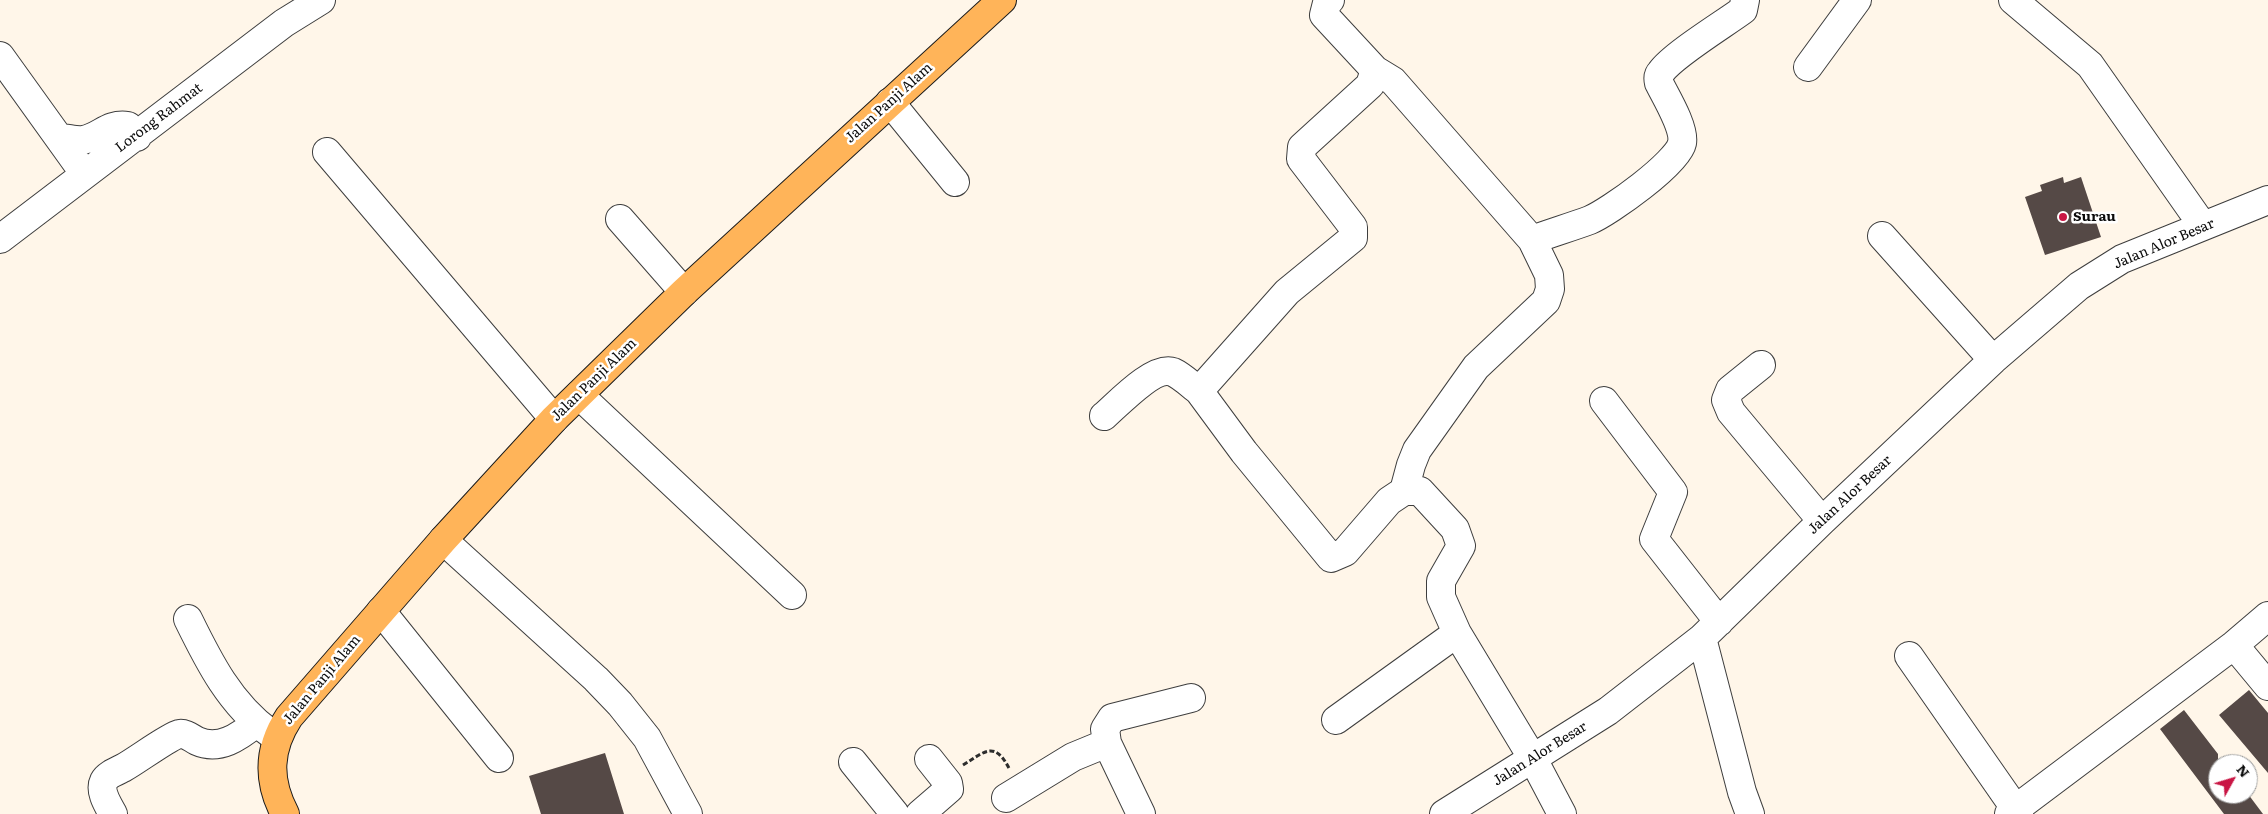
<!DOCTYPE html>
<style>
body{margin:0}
#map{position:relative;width:2268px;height:814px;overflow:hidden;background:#fff6e9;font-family:Literata,serif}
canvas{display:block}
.north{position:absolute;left:2208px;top:754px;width:50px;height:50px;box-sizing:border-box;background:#fff;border:1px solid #9d9d9d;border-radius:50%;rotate:51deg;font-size:14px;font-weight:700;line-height:20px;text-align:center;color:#0b0b0b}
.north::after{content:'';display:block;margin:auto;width:18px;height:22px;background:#c91544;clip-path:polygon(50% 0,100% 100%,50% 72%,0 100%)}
</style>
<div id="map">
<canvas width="2268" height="814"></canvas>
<div class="north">N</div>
</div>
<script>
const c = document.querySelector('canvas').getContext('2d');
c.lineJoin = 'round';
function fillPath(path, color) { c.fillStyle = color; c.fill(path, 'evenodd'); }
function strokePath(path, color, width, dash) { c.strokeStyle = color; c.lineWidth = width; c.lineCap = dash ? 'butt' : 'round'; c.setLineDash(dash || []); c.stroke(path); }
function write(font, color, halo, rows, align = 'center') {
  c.font = font + ' Literata,serif'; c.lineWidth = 5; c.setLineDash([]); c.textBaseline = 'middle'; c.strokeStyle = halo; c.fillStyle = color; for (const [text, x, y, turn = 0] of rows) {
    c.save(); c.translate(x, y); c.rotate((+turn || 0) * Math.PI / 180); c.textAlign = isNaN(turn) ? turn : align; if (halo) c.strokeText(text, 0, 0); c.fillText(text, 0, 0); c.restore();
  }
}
const building = new Path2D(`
 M2063,177L2064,183L2081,177L2101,237L2045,255L2025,197L2042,191L2040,185Z
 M2249,690L2268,713V773L2219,715Z
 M2184,710L2218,754V794H2248L2263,814H2224L2160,729Z
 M605,753L624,814H541L529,776Z`);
const path = new Path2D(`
 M963,765C987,750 995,741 1010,770`);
const minor = new Path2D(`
 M1330,0L1327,3L1324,15L1375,70L1370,85L1302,147L1301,159L1353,227V238L1287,292L1199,391L1244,452L1331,558L1345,552L1389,501L1404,491H1420L1455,529L1461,546L1441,581V597L1457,633L1533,759L1562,814
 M2013,0L2090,65L2203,226
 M0,56L84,173
 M1808,67L1857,0
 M1375,70L1393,81L1532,240L1549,275L1550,289L1546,301L1476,367L1417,450L1411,465L1404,491
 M890,102L955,182
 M59,138C67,138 76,141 83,140C101,137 107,123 128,126L137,137
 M327,152L554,419
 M620,219L684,292
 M1882,236L1993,360
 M0,239L284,23L321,0
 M1532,240C1551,233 1571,227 1590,220C1609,212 1678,163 1682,143C1685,128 1666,97 1659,83C1658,79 1658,75 1661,72C1673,55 1724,24 1743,10L1745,0
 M1761,365L1730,390L1726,400L1731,412L1822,521
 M579,395L792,595
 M1604,401L1673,492L1654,539L1719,622
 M1104,416C1118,404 1154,365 1173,372C1182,376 1191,385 1199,391
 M443,540L596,679L620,704L647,738L688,814
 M381,611L499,758
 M188,619C209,662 230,704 270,733
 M1702,638L1742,792L1750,814
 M2234,645L2268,686
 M1909,656L2019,814
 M1336,720L1457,633
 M853,762L895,814
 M1006,798L1073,757L1107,743
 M113,814C108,805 99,791 104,781C107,775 117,771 123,768C136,761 168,737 179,734C186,733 191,738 197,741C219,751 239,737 256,723
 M920,814L949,789L948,783L929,759
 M1141,814L1107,743L1105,729L1112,718L1191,698
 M1444,814L1608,711L1702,638L1822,521L1993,360L2079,286L2122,259L2268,200
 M2009,814L2234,645L2268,616`);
const major = new Path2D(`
 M285,814C267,780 268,749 289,717L443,540L554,419L684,292L1002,0`);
const markers = [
 [2063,217,5,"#c91544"]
];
const streetNames = [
 ["Jalan Panji Alam",889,103,-42],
 ["Lorong Rahmat",159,118,-37],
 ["Jalan Alor Besar",2164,244,-23],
 ["Jalan Panji Alam",594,380,-44],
 ["Jalan Alor Besar",1850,495,-43],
 ["Jalan Panji Alam",322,680,-50],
 ["Jalan Alor Besar",1540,754,-32]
];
const poiNames = [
 ["Surau",2073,217]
];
fillPath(building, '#554946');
strokePath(minor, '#3e3e3e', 30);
strokePath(major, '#1c1c1c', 30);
strokePath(path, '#2d2d2d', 3, [5, 2.5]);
strokePath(minor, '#fff', 28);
strokePath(major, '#ffb459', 28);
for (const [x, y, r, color] of markers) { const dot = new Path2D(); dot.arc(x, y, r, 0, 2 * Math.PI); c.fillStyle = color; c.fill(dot); strokePath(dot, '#fff', 2); }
write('14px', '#0b0b0b', '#fff', streetNames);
write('bold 14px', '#0b0b0b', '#fff', poiNames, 'left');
</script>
